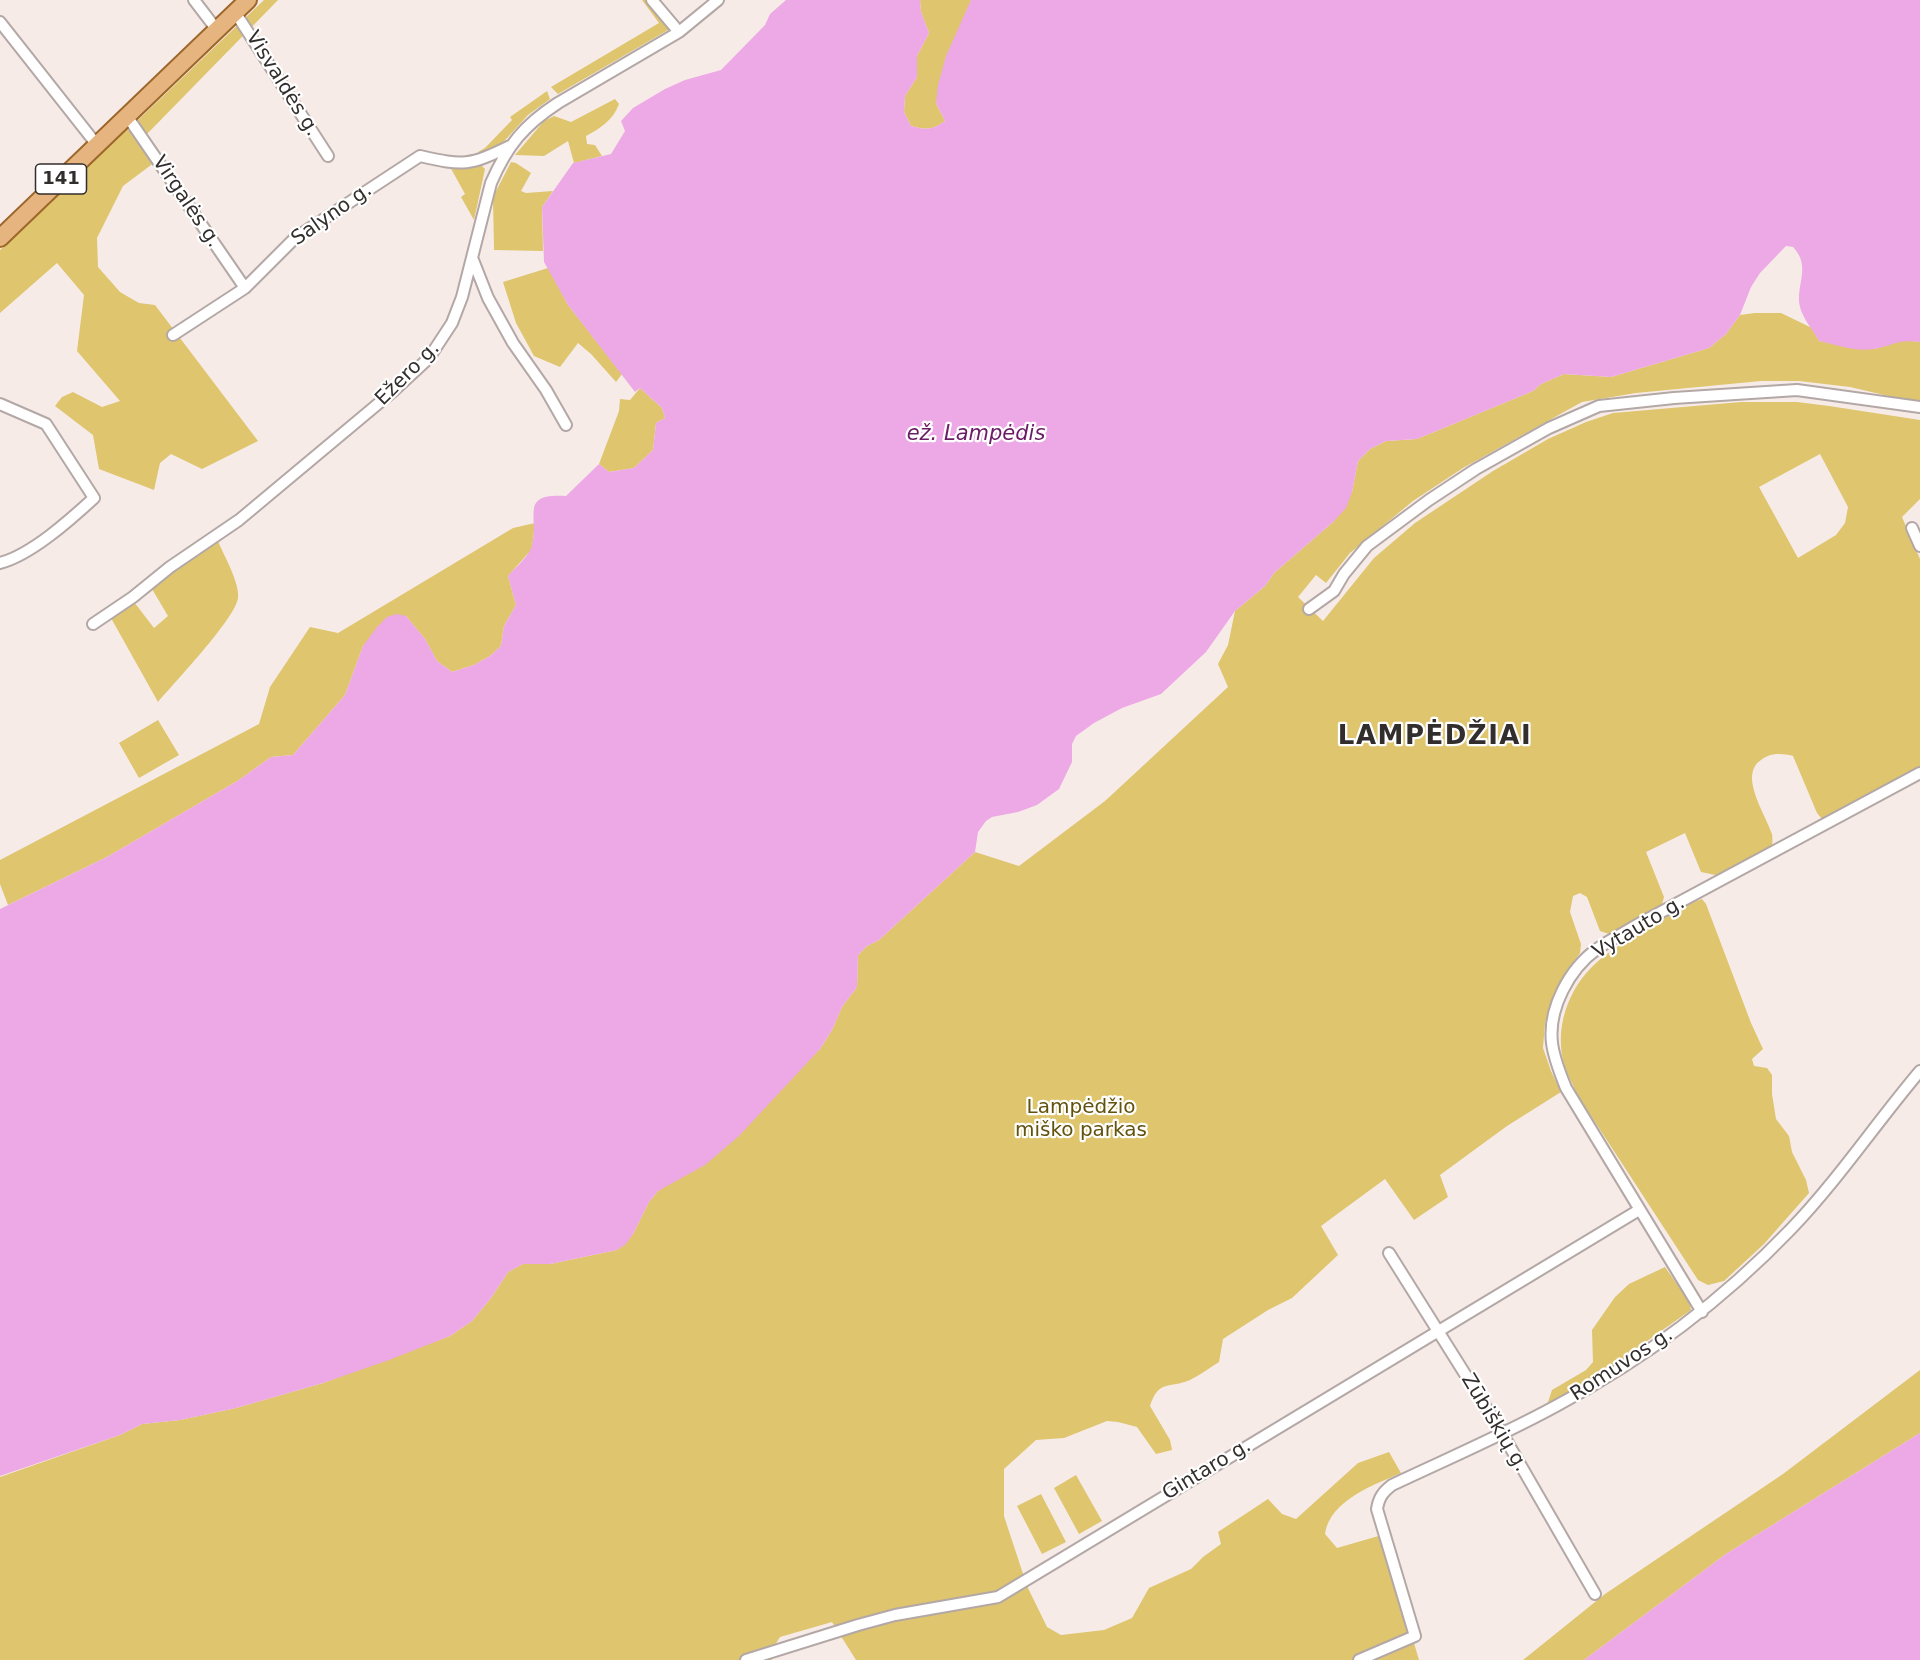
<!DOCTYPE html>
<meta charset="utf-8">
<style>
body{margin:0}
canvas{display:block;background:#f7ebe8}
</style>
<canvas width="1920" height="1660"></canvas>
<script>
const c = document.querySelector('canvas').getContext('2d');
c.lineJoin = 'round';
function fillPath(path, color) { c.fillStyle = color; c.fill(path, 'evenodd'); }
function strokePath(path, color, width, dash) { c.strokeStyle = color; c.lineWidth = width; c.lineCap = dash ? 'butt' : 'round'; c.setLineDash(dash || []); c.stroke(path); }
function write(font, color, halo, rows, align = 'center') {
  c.font = font + ' "DejaVu Sans",sans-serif'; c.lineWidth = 4.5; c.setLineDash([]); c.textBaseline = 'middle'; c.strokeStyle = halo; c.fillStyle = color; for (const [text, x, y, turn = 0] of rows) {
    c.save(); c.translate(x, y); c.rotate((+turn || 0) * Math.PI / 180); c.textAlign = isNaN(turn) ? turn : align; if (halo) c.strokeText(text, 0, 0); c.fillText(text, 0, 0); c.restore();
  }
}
const green = new Path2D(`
 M264,0H278L147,134L137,124L138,120Z
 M642,0H647L668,26V30L558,94L551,87L659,23Z
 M920,0H971L936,103L945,121C933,130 926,130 911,126L904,112L905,96L917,77V56L929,33L921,12Z
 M547,91L550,99L528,115L499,147L480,155L478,152L485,148L512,120L510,117Z
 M615,99L619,104C613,120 601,128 586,136L587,144L595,145L602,156L574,163L568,141L544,156L515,155L544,121L554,116L571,122Z
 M126,129L136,135L155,162L123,186L97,238L98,267L120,292L139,303L155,305L258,441L202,469L171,454L160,463L154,490L99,469L93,435L55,406L62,397L73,392L102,407L120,401L77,351L84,295L57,263L0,313V250Z
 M511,162L516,163L531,173L521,191L526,193L553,191L542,207L543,251L494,250L493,197Z
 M449,165L482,166L485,169L474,220L461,197L465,194Z
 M548,268L568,305L622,374L616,382L591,354L578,343L560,367L534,356L516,323L503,282Z
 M1755,313H1781L1812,328L1819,341L1874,349L1904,340L1920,342V401L1897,398L1850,387L1799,381H1761L1636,393L1582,402L1463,468L1413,501L1350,553L1326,583L1316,575L1298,597L1323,621L1374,558L1415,523L1493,471L1548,439L1586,422L1613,413L1741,402H1797L1829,406L1920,420V499L1902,517L1920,559V768L1823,820L1817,813L1793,756C1781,753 1770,753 1761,760C1738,775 1766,815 1772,834C1773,839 1772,844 1772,849L1720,876L1701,872L1685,833L1646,852L1664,897L1661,908L1609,934L1600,931L1587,897L1580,893L1573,896L1570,912L1581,944L1580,953L1567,970L1553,998L1545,1023L1543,1048L1551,1071L1561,1092L1507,1126L1440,1175L1448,1197L1414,1220L1385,1179L1321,1226L1338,1255L1292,1298L1268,1310L1223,1339L1219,1362C1209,1368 1200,1375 1190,1380C1169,1389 1159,1379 1150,1406L1170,1440L1172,1450L1156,1454L1137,1427L1118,1422L1107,1421L1064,1438L1036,1440L1004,1469V1516L1027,1586L1047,1627L1061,1635L1104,1630L1132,1618L1149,1588L1191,1569L1203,1557L1221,1544L1218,1532L1268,1499L1282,1514L1296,1519L1358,1463L1389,1452L1401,1473C1374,1485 1330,1500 1325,1534L1337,1548L1382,1535L1419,1660H856L832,1622L780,1637L770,1653L772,1660H0V1477L120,1435L142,1424L180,1420L236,1408L323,1383L450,1336L472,1321L491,1298L508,1272L523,1264H550L617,1250L633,1234L649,1202L658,1191L668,1184L820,1049L832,1030L842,1007L857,987L858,955L867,946L879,940L975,852L1019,866L1105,801L1228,687L1218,664L1228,645L1235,611L1265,586L1274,573L1333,522L1352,492L1358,461L1370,449L1386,441L1417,439L1533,391L1541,384L1564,374L1611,377L1709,348L1726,334L1740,315ZM1820,454L1848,507L1845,523L1836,535L1798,558L1759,487Z
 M640,388L662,408L665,418L656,423L653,450L634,468L609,472L599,464L619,411L620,399L630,400Z
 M535,523L532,549L508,576L516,605L504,626L501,646L490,656L474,665L452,672L437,661L425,639L406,616L363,646L345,695L293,755L271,757L239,780L107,857L8,905L0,884V860L259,724L270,687L310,627L338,633L513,528Z
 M218,541C224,556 240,583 238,598C235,619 174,683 158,702L111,618L134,602L154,628L168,616L152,589L155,583Z
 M158,720L179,755L139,778L119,743Z
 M1702,899L1706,904L1751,1023L1763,1049L1752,1059L1754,1066L1767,1068L1772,1075V1094L1776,1119L1789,1136L1792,1152L1806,1180L1809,1193L1764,1244L1724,1281L1708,1285L1698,1280L1578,1096C1574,1086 1568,1077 1565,1067C1553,1030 1568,988 1596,963C1610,950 1627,941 1642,932C1662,920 1681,906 1702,899Z
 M1665,1267L1689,1301L1691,1310L1603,1372L1547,1405L1552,1390L1586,1370L1593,1362L1592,1330L1615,1297L1629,1284Z
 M1920,1370V1433L1726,1554L1584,1660H1523L1605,1594L1783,1474Z
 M1076,1475L1102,1521L1079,1534L1054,1488Z
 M1041,1494L1066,1542L1042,1554L1017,1506Z`);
const water = new Path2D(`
 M786,0H920L921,12L929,33L917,56V77L905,96L904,112L911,126C926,130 933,130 945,121L936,103L938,85L946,56L971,0H1920V342C1898,339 1894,345 1874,349C1855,352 1837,345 1819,341C1813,330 1803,319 1800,307C1795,285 1812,267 1793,247L1786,246L1760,273L1751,287L1740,315L1726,334L1709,348L1611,377L1564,374L1541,384L1533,391L1417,439L1386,441L1370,449L1358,461L1352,492L1346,508L1333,522L1274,573L1265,586L1235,611L1206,652L1161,694L1122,708L1094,723L1076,736L1072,744V762L1059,789L1037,805L1018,812L992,817L986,821L978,832L975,852L879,940L867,946L858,955L857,987L842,1007L832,1030L820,1049L739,1136L705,1165L658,1191L649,1202L633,1234L626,1244L617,1250L550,1264H523L508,1272L491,1298L472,1321L450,1336L389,1360L323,1383L236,1408L180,1420L142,1424L120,1435L0,1476V909L107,857L239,780L271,757L293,755L345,695L363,646L377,627L387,617L397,614L406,616L425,639L437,661L452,672L474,665L490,656L501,646L504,626L516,605L508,576C515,568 529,556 532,546C540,516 518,493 566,496L599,464L609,472L634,468L653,450L656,423L665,418L662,408L640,388L635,392L568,305L544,262L542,207L573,163L611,154L625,131L621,121L633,108L665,89L685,80L721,70L765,25L770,14Z
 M1920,1433V1660H1584L1726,1554Z`);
const street = new Path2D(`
 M194,0L217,30
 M652,0L679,32
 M235,12L328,156
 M0,22L97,145
 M127,116L245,288
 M473,260L488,298L513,343L546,390L566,425
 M173,335L245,288L295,238L420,156C464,166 469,166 510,146
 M0,404L46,424L94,498C70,520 31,555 0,563
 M1912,528L1920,546
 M1309,609L1334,591L1344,574L1367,546L1429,500L1476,469L1549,428L1599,406L1674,398L1797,390L1920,407
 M93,624L133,597L170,567L239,520L391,393L429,358L452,323L462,297L491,183C507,146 524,125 558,103L679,32L718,0
 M1389,1253L1502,1433L1595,1594
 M1702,1312L1566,1088C1560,1073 1554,1059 1552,1043C1548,1009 1569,969 1597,949C1609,940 1624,933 1637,925L1920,773
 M746,1660L858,1625L895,1615L998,1597L1639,1210
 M1359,1660L1415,1636L1377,1509C1379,1497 1383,1492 1392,1485C1447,1459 1503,1435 1556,1406C1643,1360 1723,1300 1791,1229C1838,1180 1876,1123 1920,1071`);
const primary = new Path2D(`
 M0,238L248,0`);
const shields = [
 [61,179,51]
];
const shieldNames = [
 ["141",61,179]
];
const streetNames = [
 ["Visvaldės g.",282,84,58],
 ["Virgalės g.",186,202,56],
 ["Salyno g.",332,215,-35],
 ["Ežero g.",408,374,-45],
 ["Vytauto g.",1639,928,-31],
 ["Romuvos g.",1622,1365,-33],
 ["Zūbiškių g.",1494,1423,59],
 ["Gintaro g.",1207,1470,-31]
];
const parkNames = [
 ["Lampėdžio",1081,1108],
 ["miško parkas",1081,1131]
];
const waterNames = [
 ["ež. Lampėdis",976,435]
];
const districtNames = [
 ["LAMPĖDŽIAI",1435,737]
];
fillPath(green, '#dec56e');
fillPath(water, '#eda9e6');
strokePath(street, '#b3a8a6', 14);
strokePath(primary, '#9d662a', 20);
strokePath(street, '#fff', 10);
strokePath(primary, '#e6b57f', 16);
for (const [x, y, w] of shields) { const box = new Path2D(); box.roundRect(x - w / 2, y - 15, w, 30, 4.5); c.fillStyle = '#fff'; c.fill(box); strokePath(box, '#322e2d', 1.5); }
write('bold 18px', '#322e2d', null, shieldNames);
write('20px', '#322e2d', '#fff', streetNames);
write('20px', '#63520d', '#fff', parkNames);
write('italic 21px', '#6a1c66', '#fff', waterNames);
c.letterSpacing = '1.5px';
write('bold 26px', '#322e2d', '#fff', districtNames);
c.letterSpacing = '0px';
</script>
